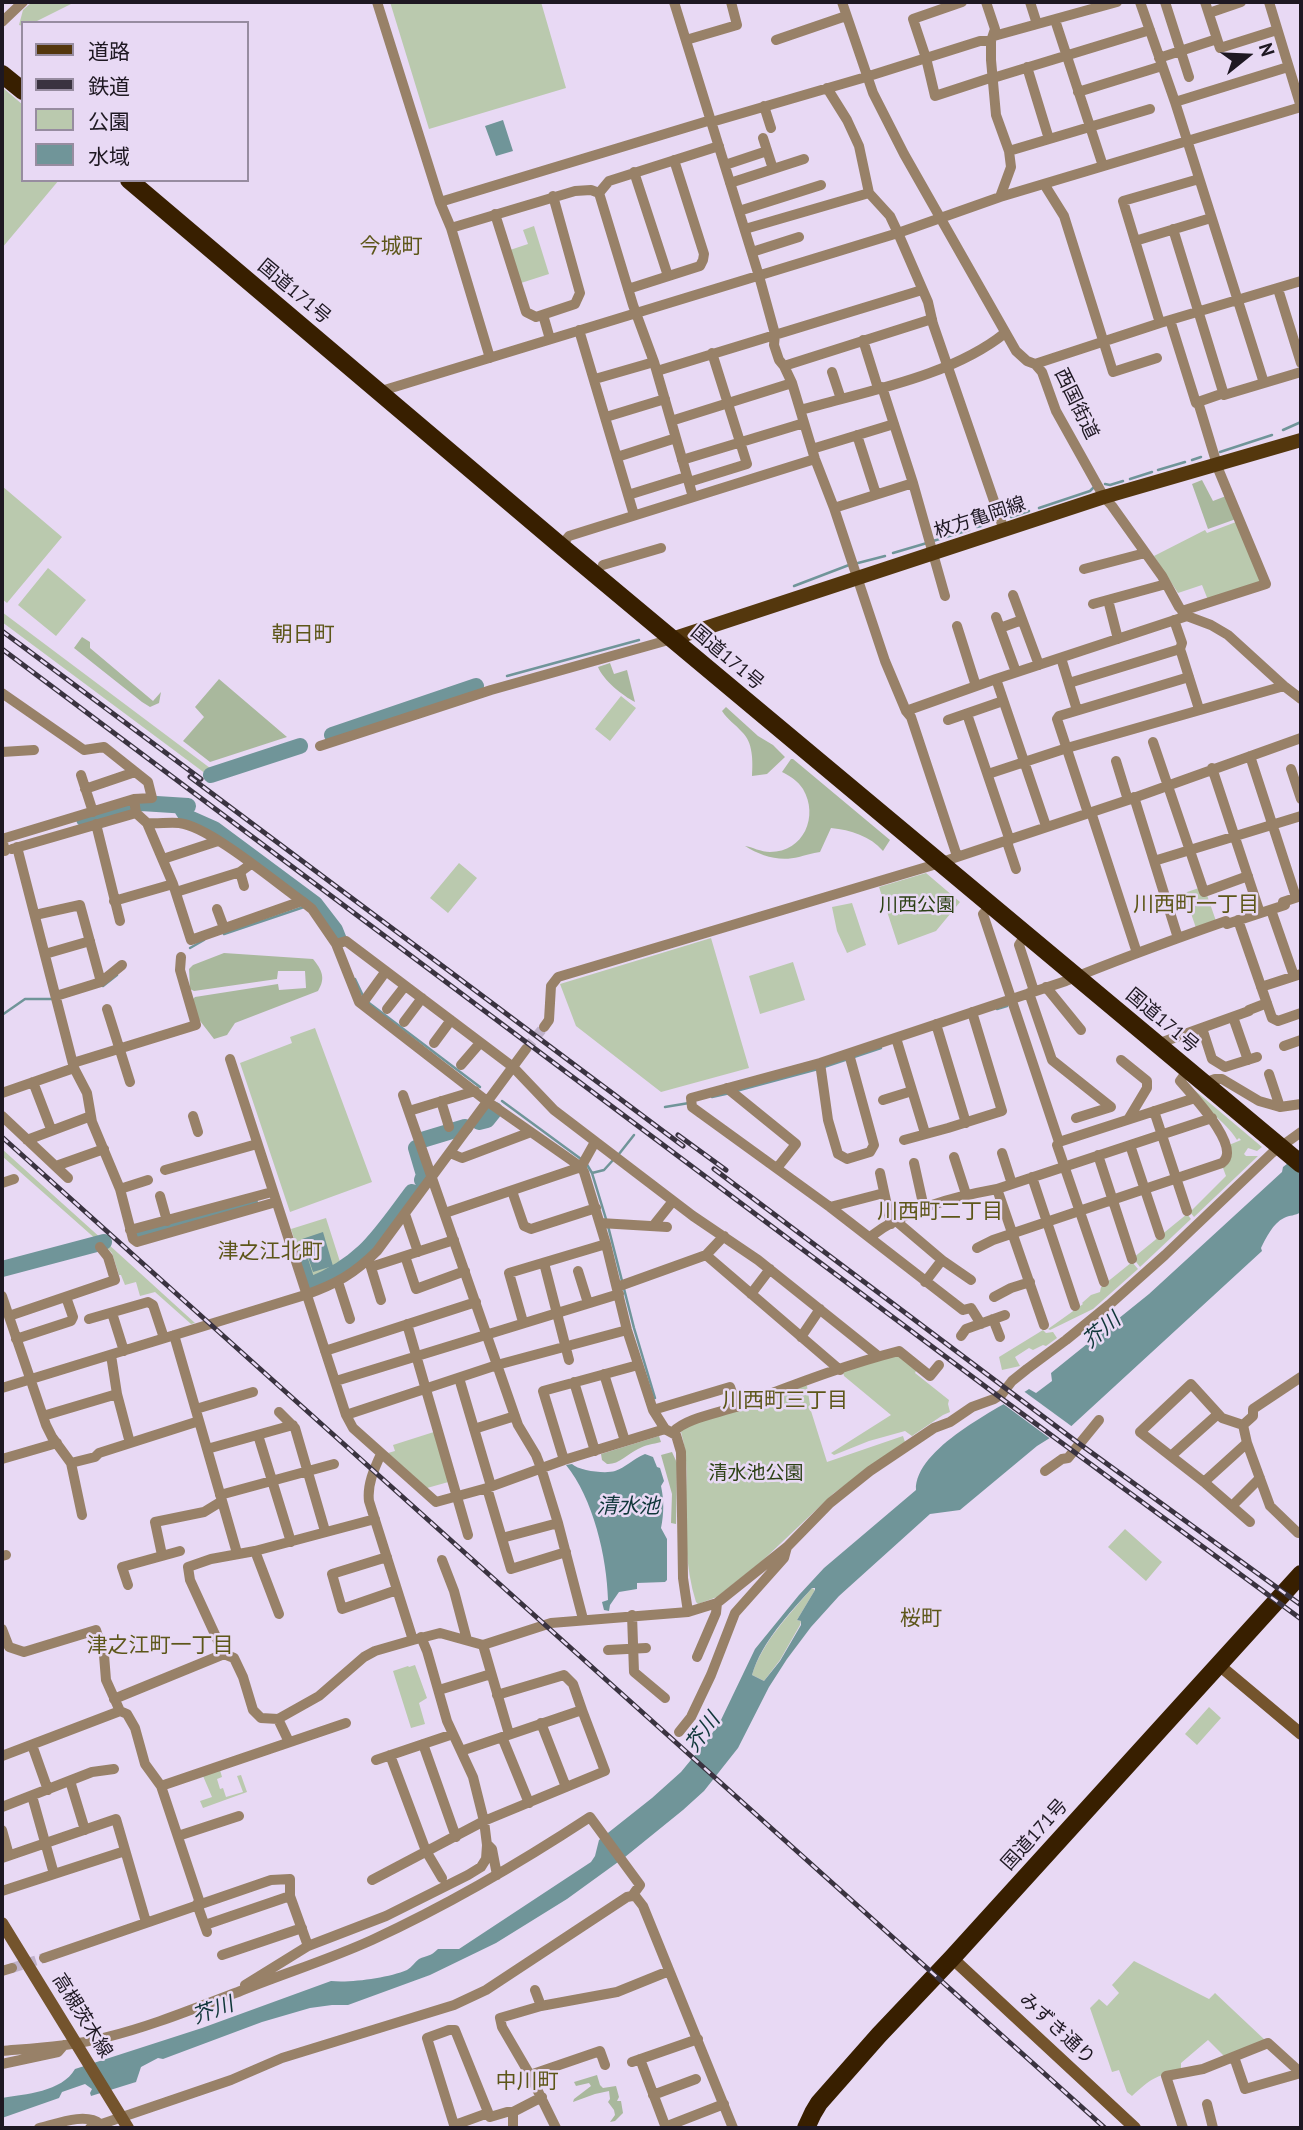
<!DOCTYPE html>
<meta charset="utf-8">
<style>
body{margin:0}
#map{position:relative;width:1303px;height:2130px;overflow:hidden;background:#e8d9f4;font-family:"PT Sans","Noto Sans JP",sans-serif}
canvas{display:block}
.frame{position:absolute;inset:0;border:4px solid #1e1822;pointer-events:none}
.legend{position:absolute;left:21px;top:21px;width:228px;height:161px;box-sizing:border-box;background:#e8d9f4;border:2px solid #978ca0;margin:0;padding:9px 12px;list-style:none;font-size:21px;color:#1e1822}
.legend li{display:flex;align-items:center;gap:14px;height:35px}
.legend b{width:35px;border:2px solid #978ca0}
.north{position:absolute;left:1212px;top:21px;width:70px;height:70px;-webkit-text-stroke:5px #e8d9f4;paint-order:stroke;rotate:72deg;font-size:19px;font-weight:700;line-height:28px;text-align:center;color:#1e1822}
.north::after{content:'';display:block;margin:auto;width:24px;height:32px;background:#1e1822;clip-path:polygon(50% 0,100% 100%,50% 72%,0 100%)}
</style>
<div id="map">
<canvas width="1303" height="2130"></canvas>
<div class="frame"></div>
<ul class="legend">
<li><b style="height:9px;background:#54370d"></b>道路</li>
<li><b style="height:9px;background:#3a3340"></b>鉄道</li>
<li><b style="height:19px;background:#bac9ae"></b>公園</li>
<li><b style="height:19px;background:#709599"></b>水域</li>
</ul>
<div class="north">N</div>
</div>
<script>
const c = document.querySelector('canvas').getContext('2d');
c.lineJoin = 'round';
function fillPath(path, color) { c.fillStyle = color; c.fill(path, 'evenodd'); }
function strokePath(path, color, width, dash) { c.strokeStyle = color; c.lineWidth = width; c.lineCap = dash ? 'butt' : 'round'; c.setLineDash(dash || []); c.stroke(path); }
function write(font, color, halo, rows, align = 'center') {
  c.font = font + ' "PT Sans","Noto Sans JP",sans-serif'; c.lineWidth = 5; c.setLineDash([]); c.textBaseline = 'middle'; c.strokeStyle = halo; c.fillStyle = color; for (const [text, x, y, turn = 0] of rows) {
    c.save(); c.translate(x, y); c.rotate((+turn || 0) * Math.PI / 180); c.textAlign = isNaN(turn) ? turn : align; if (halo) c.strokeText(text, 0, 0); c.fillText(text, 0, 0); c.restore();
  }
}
const green = new Path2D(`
 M32,2H75L33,23H23V26L19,25L23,10Z
 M390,2H541L566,88L429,129Z
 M2,87L23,105V180H59L2,248Z
 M534,226L549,274L521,283L510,250L528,244L523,230Z
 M2,486L62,537L7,603L2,599Z
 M1236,522L1263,582L1208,600L1202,585L1178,593L1154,556L1205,530L1207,533Z
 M48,568L86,600L56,636L18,605Z
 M2,612L210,768L206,774L2,622Z
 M621,696L636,708L610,741L595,729Z
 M459,863L477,878L448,913L430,898Z
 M926,873L960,902L936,931L898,945L879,887Z
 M1199,888L1202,896L1207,895L1216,921L1196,928L1184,893Z
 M852,903L866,945L847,953L837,931L832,907Z
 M711,938L749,1068L661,1092L576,1026L560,984Z
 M793,962L805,1000L760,1014L749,976Z
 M315,1028L372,1182L290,1212L240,1063L292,1043L290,1037Z
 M1192,1088L1262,1147L1257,1151L1248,1148L1244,1154L1246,1156H1258L1194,1217L1190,1212L1226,1176L1223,1168L1229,1161V1145L1241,1140L1239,1138L1237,1140C1225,1120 1201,1108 1192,1088Z
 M2,1149L103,1240L98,1241L2,1156Z
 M1187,1214L1191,1219L1140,1267L1133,1258Z
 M326,1218L342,1268L308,1282L291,1229Z
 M107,1243L195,1323L191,1324L155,1292L140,1296L136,1282L125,1285L121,1275H119L112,1253L104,1245Z
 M1132,1262L1138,1269L1093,1309L1050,1330L1048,1329L1083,1304L1082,1303L1091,1295L1100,1292L1101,1287Z
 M1043,1330L1046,1333L1053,1332L1057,1338L1046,1346L1043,1345L1033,1350L1029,1348L1015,1357L1020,1366L1002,1370L999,1357Z
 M897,1354L917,1369L915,1373L949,1400L948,1404L950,1412L943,1415L912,1436L905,1431L869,1441L834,1455L831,1453L891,1415L844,1376L843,1372Z
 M803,1384L807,1386L811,1411L827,1462L900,1437L903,1436L905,1442L834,1493L762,1561L717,1597L698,1604L696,1602C685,1567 685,1529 686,1492C687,1470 687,1454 681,1432L683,1428Z
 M437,1431L452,1481L427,1488L388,1453L395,1451L393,1445Z
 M1125,1529L1162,1562L1146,1581L1108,1547Z
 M812,1588L815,1590L797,1620L801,1621L800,1625L780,1660L764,1681L752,1675C762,1642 790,1614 812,1588Z
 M415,1665L427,1698L419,1703L425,1724L411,1728L393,1671L408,1666L409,1667Z
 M1209,1707L1221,1718L1197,1745L1185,1734Z
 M220,1770L222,1777L217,1779L220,1789L223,1788L226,1797L243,1792L237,1776L241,1775L247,1792L203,1808L200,1801L212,1797L203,1776Z
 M1134,1961L1209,1999L1215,1993L1266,2041L1225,2057L1208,2040L1181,2063V2071C1154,2076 1152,2078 1132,2096L1127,2092L1119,2070L1112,2072L1090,2008L1099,1999L1107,2006L1119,1993L1112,1985Z`);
const forest = new Path2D(`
 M1202,480L1213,501L1226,496L1236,519L1208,529L1192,484Z
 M82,637L90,642V648L153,701L161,692L159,703L150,707L142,702L74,648Z
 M610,663L614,674L627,670L635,702C623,696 603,680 598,667Z
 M219,679L287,737L210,762L183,741L204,717L195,707Z
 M726,707L758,736L773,745L785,757L767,774L752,776C753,761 753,742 742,732C735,724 728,720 722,711Z
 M791,759H793L890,840L883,851C870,836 851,830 831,828L820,852C812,853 806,855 799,857C779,862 761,856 745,846C752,847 761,852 770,852C804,852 819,816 803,789C798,781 790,776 782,772Z
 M224,953L313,959C322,970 326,978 318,991L235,1023L227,1035L214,1039L197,1017L192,1000L195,997L278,984L279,990L306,988L305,971H278L277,979L194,991L190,989L189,969L193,965Z
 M659,1436L661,1442C653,1444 645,1445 638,1449C628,1454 618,1465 607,1464L602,1460L601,1454Z
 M672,1452L677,1463L676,1524L671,1523L672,1494L661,1455Z
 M597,2075L600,2085L603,2088L616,2086L619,2097L617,2101H621L623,2113L615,2121L610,2122L615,2115L614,2110L608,2102L610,2099L609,2091L595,2094L573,2102L574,2099L591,2086L589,2083L576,2086L574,2082Z`);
const water = new Path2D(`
 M503,120L513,151L496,156L485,126Z
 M1301,1153V1212C1295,1216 1290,1215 1284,1218C1273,1223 1266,1238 1261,1248L1262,1251L1066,1431L1053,1436L1037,1446L960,1510L930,1514L839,1596L811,1627L787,1659L769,1687L738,1748L704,1791L683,1810L625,1857L567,1899L496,1943L430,1975L348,2005H332L310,2008L262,2022L163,2059L158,2058L141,2067L136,2082L91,2096L90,2093L92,2089L85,2084L62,2092L59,2098L2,2118V2098C25,2094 62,2092 75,2069L202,2028L331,1981C351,1983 388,1978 407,1970C412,1967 415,1962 419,1959C427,1955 430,1957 438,1949H459L591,1862L595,1856L599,1840L652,1798L681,1772L709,1738L720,1722L755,1649L799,1595L824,1568L916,1490C915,1448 998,1409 1029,1389L1036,1393L1052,1381L1051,1373L1149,1294L1282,1172L1283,1167ZM812,1588H815V1590L797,1620L801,1621V1625L780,1661L764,1681L752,1675C762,1641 789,1614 812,1588Z
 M323,1232L333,1266L313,1272L302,1239Z
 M645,1454L653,1457L657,1467L660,1468L664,1481L661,1486C664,1500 664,1513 661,1528L667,1539V1580L665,1582L637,1583V1589L619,1592L610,1605L609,1611L604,1610L602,1602L608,1600C607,1557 593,1498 566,1465L572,1464C579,1471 606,1474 615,1471C625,1468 633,1459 645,1454Z`);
const pier = new Path2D(`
 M1022,1390L1074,1428L1067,1434L1052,1440L1002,1403Z`);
const stream = new Path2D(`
 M1283,430L1301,422
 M1220,452L1272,435
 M1192,460L1201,457
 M1158,470L1185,462
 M1130,479L1152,472
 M1105,484L1110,485L1123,481
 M1039,508L1090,491L1094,487
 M1011,517L1029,511
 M977,527L981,526
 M933,541L969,530
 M893,553L927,543
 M858,563L885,556
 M794,586L849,565
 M507,676L639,640
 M224,934L304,907
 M190,948L204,940
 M355,979L364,998
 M103,986L117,975
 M369,1003L480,1087
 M997,1009L1007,1006
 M2,1015L25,999H52
 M854,1057L881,1048
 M824,1067L848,1059
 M736,1091L818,1069
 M712,1097L730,1093
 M502,1101L581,1159
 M665,1107L689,1103
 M619,1154L634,1135
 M586,1163L592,1173L606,1219
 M592,1173L604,1170L614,1159
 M608,1226L634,1328L655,1398`);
const river = new Path2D(`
 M332,735L476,686
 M211,775L300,746
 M180,806L187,817L214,829L315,904L335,930L339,940
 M84,819L141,803L188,806
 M479,1122L487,1120L495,1110
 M422,1140L465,1127
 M416,1148L424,1175L422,1180
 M209,1214L250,1203
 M137,1235L197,1218
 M301,1263L307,1282L311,1285C364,1263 379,1236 412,1192
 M2,1269L104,1242`);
const streetTunnel = new Path2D(`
 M526,1049L544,1027
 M12,1968L44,1958`);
const street = new Path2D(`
 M377,2L440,202L451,228L490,358
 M674,2L759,276L775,334L774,345L779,360L784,366L792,383L815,459L834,508L885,661L906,711L911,717L957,856
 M842,2L873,93L904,154L1016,351L1027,361L1035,364L1042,372L1056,411L1104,497L1112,506L1162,576L1179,607L1187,616L1211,625L1228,635L1284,686L1301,699
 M962,2L913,19L926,58L935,96L993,77
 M986,2L995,29L991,41V60L996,115L1009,151L1011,167L1000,197
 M1030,2L1037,24
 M1140,2L1175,102L1264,383
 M1165,2L1189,77
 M1205,2L1220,48L1277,30
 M1269,2L1301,107
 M1209,13L1241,2
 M1055,20L1103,166
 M2,22L23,2
 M994,36L1117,2
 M686,40L737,25L731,2
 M776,40L846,16
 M1159,58L1217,39
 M1027,67L1049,139
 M993,78L1150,30
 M827,88L847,120L859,146L869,193L890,216L898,233L928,302L933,324L1004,530
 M1078,92L1162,66
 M1175,102L1288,67
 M764,106L771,128
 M763,138L773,169
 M1009,151L1150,109
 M725,165L767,151
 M634,172L668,276
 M730,183L804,159
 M1044,184L1064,216L1113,372L1157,358
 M599,193L633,305L654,362L693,497
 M440,202L711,120L715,121L866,77L980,41H991
 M739,211L821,185
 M495,214L526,312L536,317L575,304L580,293L553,196
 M451,228L575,191L591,190L599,193L609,181L719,146
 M745,229L869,193
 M1173,229L1224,395L1301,372
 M1135,241L1211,218
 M752,252L799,237
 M628,289L700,266L703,260L704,254L674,160
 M1278,289L1301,363
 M543,315L550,339
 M1170,320L1196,403L1198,402L1219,471L1266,584L1182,611
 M1160,323L1123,201L1199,179
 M579,330L634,515
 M863,340L878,388
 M1035,364L1160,323L1301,281
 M784,366L932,319
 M657,371L922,290
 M832,372L841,399
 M595,379L654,362
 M882,387L913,483L945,596
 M378,392L898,233L1000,197L1301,107
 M1198,402L1224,393
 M801,410C867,391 952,376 1005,333
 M606,417L665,399
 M671,421L792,383
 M857,435L876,494
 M812,449L894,424
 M617,457L676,438
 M682,460L804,423
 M689,482L747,464L712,353
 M628,495L686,477
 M834,508L913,483
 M561,546L569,536L815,459
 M603,565L661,548
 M1084,569L1145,553
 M1013,595L1039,665
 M1108,600L1118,639
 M1093,604L1166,584
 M996,617L1016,672
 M1174,620L1182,643L1180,649L1182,655L1199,709
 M957,626L976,686
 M1000,628L1022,620
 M1061,658L1077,710
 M996,679L1046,826
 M1069,683L1180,649
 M2,693L84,750L104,747L148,782L152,798L134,799L2,839L5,851
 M906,711L996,679L1187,616
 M967,714L1009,838L1008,845L1016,869
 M948,720L1003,701
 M1153,742L1204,892L1248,876
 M320,746L491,690L672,639
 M2,752L34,750
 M1250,756L1296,897
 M1116,761L1128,800
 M1212,768L1260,913
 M1291,769L1301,799
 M988,774L1067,748L1284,686
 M81,775L93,812
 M85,789L135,772
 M1134,797L1178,938
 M134,799L136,813L147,823L173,884L191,940L302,901
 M1091,812L1137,953
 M1088,813L1057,719L1059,716L1189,677
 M147,823C157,824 169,822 179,823C209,826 275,882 302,901L312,909L336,944L359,1002L488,1102L581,1167L584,1172L606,1244L627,1330L653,1410L665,1429L676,1435L681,1452L683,1578L688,1612
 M96,824L120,921
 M17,847L74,1068L87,1093L92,1122L120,1189L133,1239L137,1242L276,1202
 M12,849L136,813
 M163,859L218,841
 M1154,861L1301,816
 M240,872L244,886
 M176,892L240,872L251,864
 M114,901L173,884
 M991,905L983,914L1059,1142
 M217,909L224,928
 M1271,910L1294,976
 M35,915L80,905L101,982
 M1238,920L1272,1018L1278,1021L1301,1013
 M1026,934L1019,945L1034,991
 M336,944L346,941L513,1067L554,1110L693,1216L758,1260L878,1356
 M45,954L90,941
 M1046,987L1081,1030
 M1261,987L1301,974
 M1029,993L1052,1060L1111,1107L1076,1118
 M56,996L101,982L122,965
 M362,1004L386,971
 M107,1009L130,1082
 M387,1009L405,986
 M1233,1017L1248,1060
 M404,1022L422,998
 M936,1024L966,1123
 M544,1027L549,1020L551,986L558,977L930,866L1128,800L1301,738
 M1202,1028L1212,1059L1225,1067L1257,1057
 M896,1038L925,1133
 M434,1043L451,1020
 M1157,1044L1249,1011V1010L1267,1003
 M1284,1046L1301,1040
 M230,1059L346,1415L353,1428L436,1502L487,1488L564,1460L665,1429
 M1121,1060L1147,1081V1088L1129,1118
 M73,1063L196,1025L180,970L181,957
 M820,1063L828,1120L838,1154L847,1159L870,1152L874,1145L849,1054
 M461,1065L480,1043
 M1269,1074L1280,1107L1301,1104
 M33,1082L51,1129
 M1204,1083L1215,1079H1222L1259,1101L1280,1107
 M727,1088L796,1144L777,1168
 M2,1093L74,1068
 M403,1095L518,1425L536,1455L541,1468L558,1523L583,1619
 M883,1100L912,1091
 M441,1101L449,1127
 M409,1111L475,1091
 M1154,1111L1187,1211
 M2,1116L68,1178
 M193,1116L198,1132
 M27,1140L91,1116
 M904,1140L948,1128L1002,1111L972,1012
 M1130,1145L1160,1235
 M450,1153L462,1158L531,1132
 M1002,1153L1012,1184
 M1098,1155L1132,1259
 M954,1157L966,1194
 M914,1163L924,1208
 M56,1166L104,1149
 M165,1170L257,1144
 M880,1173L891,1224
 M1032,1177L1075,1306
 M2,1183L14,1179
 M120,1189L148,1180
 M997,1189L1212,1118
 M512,1191L524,1226L531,1229L596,1208
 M160,1196L167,1221
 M830,1207L884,1193
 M445,1213L581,1167L595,1142
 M405,1214L418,1252
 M896,1221L942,1260L971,1280
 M600,1223L667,1227
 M653,1226L673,1201
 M130,1230L272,1192
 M870,1237C906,1209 953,1197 997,1189L1044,1325
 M977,1248L993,1240L1222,1163C1243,1148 1192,1095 1180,1081L1188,1070
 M706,1255L724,1236
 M405,1256L416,1289L465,1271
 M369,1261L381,1300
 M544,1263L569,1360
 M371,1267L454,1240
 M578,1271L588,1303
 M338,1282L350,1319
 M925,1282L942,1260
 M1104,1282L1057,1145L1059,1142L1195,1098
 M617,1287L706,1255L840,1370
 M751,1294L770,1269
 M2,1296L46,1425L52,1437L71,1463L82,1515
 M994,1297L1011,1288L1030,1282
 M112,1313L124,1351
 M9,1316L115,1280L108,1257L100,1247
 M89,1319L148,1302L153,1305L164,1338
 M993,1319L1000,1337
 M523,1322L509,1273L606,1244
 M407,1324L468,1535
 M981,1324L971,1308L963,1310L830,1207L692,1107L691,1098L820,1063L1066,981C1119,959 1172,940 1226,921L1227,924L1285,905L1283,902L1301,896
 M174,1335L199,1421
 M961,1336L966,1329L1005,1315
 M801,1337L820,1309
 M16,1339L71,1321L73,1317L66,1297
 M325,1351L476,1302
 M111,1355L117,1394L130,1443
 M604,1374L625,1441
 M459,1378L491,1486
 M336,1381L619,1294
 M574,1382L595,1451
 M2,1388L305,1295C336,1284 354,1274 377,1251L526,1049
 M196,1409L253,1392
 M653,1410L730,1387L737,1407
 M279,1412L295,1428L325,1531
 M346,1415L497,1365L627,1330
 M43,1416L117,1394
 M1243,1425L1222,1418L1191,1384L1140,1432L1204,1482L1250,1522
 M1243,1425L1247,1443L1270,1506L1298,1533H1301
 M1243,1425L1253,1416V1409L1301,1377
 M474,1429L515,1416
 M673,1432C686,1418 719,1413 738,1406C791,1386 844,1365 899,1351L930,1376L939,1365
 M258,1435L291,1542
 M207,1449L293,1425
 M381,1454C374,1469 367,1485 369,1501L413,1640L440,1633L483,1645L551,1623L688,1612L717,1603L787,1547L830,1503L870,1471L934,1428L950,1422L972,1407L994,1399L1002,1394L1012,1381L1027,1369L1066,1340L1109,1305L1165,1255L1272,1153L1301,1132
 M1171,1456L1218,1414
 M2,1459L57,1443
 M564,1460L543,1391L638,1365
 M71,1463L95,1457L99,1453L199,1421L237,1553
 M1045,1471L1062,1459L1068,1458L1099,1420
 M1204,1482L1247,1443
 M487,1488L511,1569L566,1552
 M220,1495L334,1464
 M1232,1506L1260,1478
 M375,1519L255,1551L211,1559L188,1567L190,1580L224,1654L234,1658L243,1677L253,1710L261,1718L278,1719L319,1696L364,1657L375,1651L413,1640
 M502,1538L558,1523
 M255,1551L279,1614
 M162,1555L155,1522L204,1512L222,1501
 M2,1556L6,1555
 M387,1557L332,1574L342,1609L397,1590
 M442,1560L454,1591L467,1640
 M128,1585L122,1567L180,1551
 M632,1615L634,1672L665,1698
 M2,1629L9,1647L24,1652L96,1630L104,1655L106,1680L120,1711L127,1714L135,1728L145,1764L161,1786L200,1903
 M483,1645L509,1734
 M608,1650L646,1648
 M697,1657L716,1613L717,1603
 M439,1690L491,1674
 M497,1695L564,1675L573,1684L582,1710
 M114,1699L224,1654
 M278,1719L289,1742
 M541,1723L566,1787
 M679,1732L691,1717L711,1675L735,1613L784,1558L787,1547
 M502,1737L529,1803
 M423,1744L456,1837
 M32,1745L48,1790
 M390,1755L426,1851L442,1878
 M2,1756L120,1711
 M376,1760L453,1734
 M70,1781L85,1830
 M161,1786L346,1723
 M32,1796L54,1874
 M2,1807L92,1772L114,1769
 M2,1830L9,1855
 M178,1836L239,1816
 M488,1845L492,1849L497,1875
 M2,1858L116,1819L146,1922
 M372,1880L484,1821L605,1771L582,1710L461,1751
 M2,1891L125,1851
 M632,1896L636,1897L643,1906L733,2128
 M197,1904L207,1932
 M205,1925L290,1896
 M222,1955L302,1928
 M44,1958L271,1880L290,1879V1896L308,1946
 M2,1971L12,1968
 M245,1985L308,1946L386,1916L468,1875L481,1867L486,1859L487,1845L484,1821L473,1777L447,1721L427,1651L421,1637
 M535,1990L541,2006
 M2,2051C37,2048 73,2046 107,2037C152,2026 195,2008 238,1992C282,1974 328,1960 372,1940C448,1905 520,1863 590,1817L640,1885L632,1896L627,1897L486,1990L454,2005L282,2058L231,2080L90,2128
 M1234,2057L1245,2089L1301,2073
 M640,2059L666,2128
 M632,2062L698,2039
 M2,2064L58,2052L64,2045
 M605,2065L600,2051L530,2075L502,2027L500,2018L541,2006L617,1992L669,1971
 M530,2075L556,2128
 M653,2095L696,2079
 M1207,2104L1213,2128
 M513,2112V2128
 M455,2125L488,2113
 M665,2127L724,2104
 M39,2128C56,2124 86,2112 100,2124
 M455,2128L427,2038L449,2030H455L490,2117L507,2112H513L542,2097
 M1183,2128L1166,2076L1203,2069L1268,2043L1300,2072`);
const secondary = new Path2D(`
 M1219,1665L1301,1734
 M2,1923L128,2128
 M952,1958L1135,2128`);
const primary = new Path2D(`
 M672,639L1104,497L1301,440`);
const highway = new Path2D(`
 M2,74L23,91
 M129,180L561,546L1301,1164
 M806,2128L813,2113L819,2103L879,2035L952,1958L1301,1574`);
const rail = new Path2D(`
 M2,631L201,779
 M2,649L990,1390L1301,1619
 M190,777L683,1146
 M678,1135L726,1170
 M2,1137L1105,2128
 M714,1169L1077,1442L1301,1605`);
const streetNames = [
 ["国道171号",294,292,40],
 ["西国街道",1076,404,64],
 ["枚方亀岡線",980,518,-18],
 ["国道171号",727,658,40],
 ["国道171号",1162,1021,40],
 ["国道171号",1035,1835,-48],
 ["高槻茨木線",82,2016,58],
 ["みずき通り",1057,2029,43]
];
const parkNames = [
 ["川西公園",917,906],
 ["清水池公園",756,1474]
];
const neighbourhoodNames = [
 ["今城町",391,247],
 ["朝日町",303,635],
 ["川西町一丁目",1196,905],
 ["川西町二丁目",940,1212],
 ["津之江北町",270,1252],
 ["川西町三丁目",785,1401],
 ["桜町",921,1619],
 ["津之江町一丁目",160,1646],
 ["中川町",527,2082]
];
const waterNames = [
 ["芥川",1102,1331,-40],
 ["清水池",628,1507],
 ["芥川",703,1733,-53],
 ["芥川",213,2011,-20]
];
fillPath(green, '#bac9ae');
fillPath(forest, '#a9b89d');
fillPath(water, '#709599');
fillPath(pier, '#e8d9f4');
strokePath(stream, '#709599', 2.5);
strokePath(river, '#709599', 16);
strokePath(streetTunnel, '#c0b2ca', 10, [10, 5]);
strokePath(street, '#988168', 10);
strokePath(secondary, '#74542d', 12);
strokePath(primary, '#54370d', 14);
strokePath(highway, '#381f00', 18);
strokePath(rail, '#3a3340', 5);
strokePath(rail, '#e8d9f4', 2.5, [8]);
write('19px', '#1e1822', '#e8d9f4', streetNames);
write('19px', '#2d4116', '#e8d9f4', parkNames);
write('21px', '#5d5619', '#e8d9f4', neighbourhoodNames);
write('italic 21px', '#0f3639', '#e8d9f4', waterNames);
</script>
